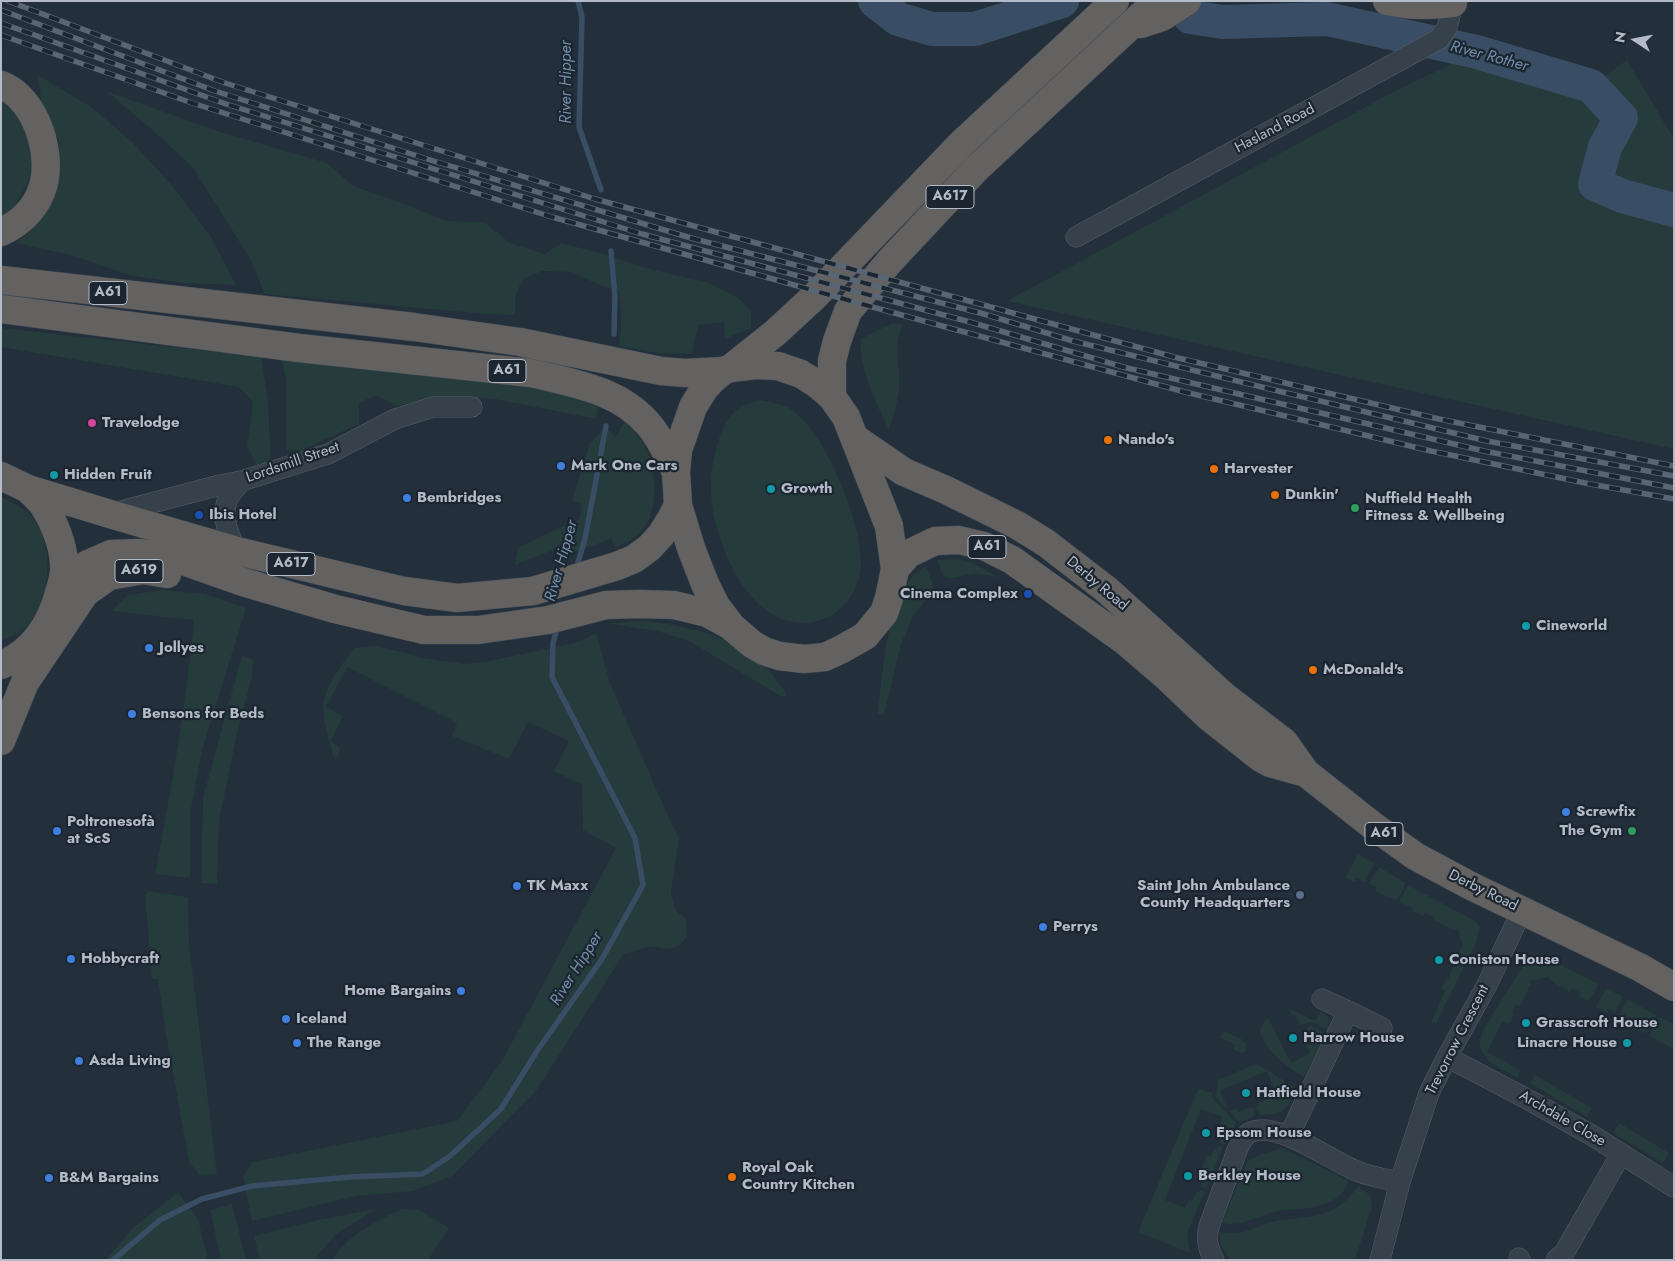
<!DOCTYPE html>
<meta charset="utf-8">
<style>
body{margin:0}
#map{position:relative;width:1675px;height:1261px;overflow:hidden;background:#232f3b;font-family:Jost,sans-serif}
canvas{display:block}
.frame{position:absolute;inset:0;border:2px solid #b2bbc7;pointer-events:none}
.north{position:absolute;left:1610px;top:15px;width:50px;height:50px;-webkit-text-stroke:4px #1c2630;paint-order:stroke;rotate:281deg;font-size:14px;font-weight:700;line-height:20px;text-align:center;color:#b2bbc7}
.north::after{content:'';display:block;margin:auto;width:18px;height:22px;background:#b2bbc7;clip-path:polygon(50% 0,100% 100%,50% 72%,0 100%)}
</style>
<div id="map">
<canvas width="1675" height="1261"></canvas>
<div class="frame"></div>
<div class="north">N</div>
</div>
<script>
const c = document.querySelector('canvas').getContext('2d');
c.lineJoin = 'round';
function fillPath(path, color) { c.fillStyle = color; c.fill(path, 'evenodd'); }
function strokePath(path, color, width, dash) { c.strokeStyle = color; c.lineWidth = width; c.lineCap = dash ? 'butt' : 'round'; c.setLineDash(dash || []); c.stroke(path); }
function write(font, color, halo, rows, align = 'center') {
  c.font = font + ' Jost,sans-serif'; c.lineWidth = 4.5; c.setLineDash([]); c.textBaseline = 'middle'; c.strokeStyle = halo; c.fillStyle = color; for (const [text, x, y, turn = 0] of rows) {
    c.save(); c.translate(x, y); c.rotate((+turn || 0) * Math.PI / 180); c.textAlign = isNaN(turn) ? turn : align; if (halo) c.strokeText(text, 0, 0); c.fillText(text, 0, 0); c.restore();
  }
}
const green = new Path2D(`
 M1477,52L1591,86L1627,60L1674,139V449L1007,301L1397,90Z
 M38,75L93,108L132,142L170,183L211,237L236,285L181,283L129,275L74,256L17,243L32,229L57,184L59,141L42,106Z
 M106,91L220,132L327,163L353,186L399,202L446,221L484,222L510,243L545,254L561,243L604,254L646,268L709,283L737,297L751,310V328L725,339L724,322L698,325L692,354L657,353L619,346L621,318L619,291L599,285L572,272L542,271L523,279L515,296V315L486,314L264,294L257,274L249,257L193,168L155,132Z
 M1,101L11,107L29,136L33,164L28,182L14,208L1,216Z
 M892,323L903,325C892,350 901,363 899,388C898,402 893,416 889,430C877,404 858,368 861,339Z
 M1,328L261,357L268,402L271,463L258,468L247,446L253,402L239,387L1,347Z
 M281,356L482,380L583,396L599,403L596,419L495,399L439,397L396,406L376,395L359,403V424L300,451L286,450V380Z
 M761,400C772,403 785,404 794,411C827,437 863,524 861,567C860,584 850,601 837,612C828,619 816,622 805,623C747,624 714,542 711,494C710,476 713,459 718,442C722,430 727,418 737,410C745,404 752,402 761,400Z
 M625,421C648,443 656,465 654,497C653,509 651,520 643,529C636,538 625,543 615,548L611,539L567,555L561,547L515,565L518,548L561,527L579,520L582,505L572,500L590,443L606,426L615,437Z
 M1,497C12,502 25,508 33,518C57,549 51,608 19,633C14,636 7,638 1,640Z
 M958,559L972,563L1000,578C991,576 982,573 972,574C963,575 954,580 945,577L942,574L937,560Z
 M926,566L932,582L933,591L914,614L901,644L884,715L877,714C884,673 884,616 909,581C914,574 920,570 926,566Z
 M162,590L205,594L246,608L202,750L190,814V878L155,874C171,790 186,705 194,620L111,611L128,595Z
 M646,621C683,625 728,635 757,658C768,667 776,680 785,691L786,695L783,697L780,696L689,641L657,631L611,624L612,623Z
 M596,633L610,683L671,823L679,837L671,892L675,910L686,919L687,936C674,957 662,945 647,947C639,949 631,953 623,955L536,1091L452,1176L413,1191L356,1196L252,1221L243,1177L252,1162L457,1121L502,1061L616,848L583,830L582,785L554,771L569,741L528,722L509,759L452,736L457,723L347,667L326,707L343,716L331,741L341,749L335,761C331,746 320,714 324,699C329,680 343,663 354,648L374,646L406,653L422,658L464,664L489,661L579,642Z
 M242,655L253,660L252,677L238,729L219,821L217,884L201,883L203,798Z
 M1358,854L1375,864L1364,882L1356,878L1355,882L1345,878Z
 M1379,867L1406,883L1397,901L1375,891L1377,887L1369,884Z
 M1408,885L1475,921L1480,927L1476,943L1436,1024L1431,1022L1445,991L1441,989L1446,979L1448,980L1460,948L1463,947L1458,929L1454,930L1433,920L1434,917L1425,913L1424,916L1412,911L1413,908L1399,902Z
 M148,891L188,897L189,944L217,1174L200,1176L189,1162L166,1034L158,979H152L145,895Z
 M1534,954H1538L1599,984L1589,1001L1579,996L1580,993L1572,988L1570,992L1554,983L1552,980H1550L1549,977L1530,981L1531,986L1528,987V990L1519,1007L1515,1005L1512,1013L1514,1014L1509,1024L1503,1021L1487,1052L1521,1071L1517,1078L1488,1061L1479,1045L1483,1030L1528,958Z
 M1606,988L1623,997L1615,1013L1608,1009L1606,1012L1596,1007Z
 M1627,999L1656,1015L1646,1034L1626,1023L1628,1020L1619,1015Z
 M1288,1008L1315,1021L1321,1011L1326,1015L1330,1020L1328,1030L1311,1022L1300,1025L1295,1014L1292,1016Z
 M1660,1017L1674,1024V1049L1649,1036Z
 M1268,1018L1291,1063L1310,1053L1306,1045L1309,1043L1305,1034L1308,1032L1306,1028L1311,1026L1326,1034L1304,1077C1289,1068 1243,1037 1268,1018Z
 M1223,1031L1240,1038L1247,1044L1245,1051L1242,1053L1233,1050L1235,1045L1220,1038Z
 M1256,1064C1267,1068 1285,1083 1298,1089C1284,1111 1287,1113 1260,1115L1257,1107L1259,1106L1258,1103L1269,1098L1268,1094L1275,1091L1267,1071L1220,1091L1229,1112L1237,1108L1239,1112L1250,1107L1251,1109L1253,1108L1256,1115L1240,1123L1215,1096L1218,1088L1217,1080Z
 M1535,1075L1592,1108L1587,1117L1530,1083Z
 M1198,1089L1213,1093L1212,1097L1236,1123L1224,1145L1219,1143L1221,1140L1218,1139L1223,1127L1219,1126L1222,1117L1201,1109L1165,1200L1185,1208L1189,1200L1192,1201L1197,1191L1199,1192L1200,1190L1205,1191L1187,1234L1190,1253L1138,1232Z
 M1619,1123L1669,1153L1663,1163L1613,1133Z
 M1218,1145L1223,1147L1206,1189L1201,1187L1202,1184L1200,1182L1204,1171L1201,1169L1207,1155L1211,1156L1215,1148L1217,1149Z
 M1282,1148L1349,1181C1346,1186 1343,1194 1338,1197C1317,1212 1297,1207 1274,1212C1256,1217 1241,1227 1222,1223L1247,1161L1262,1154Z
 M1358,1186C1367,1192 1372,1195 1372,1207L1355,1260H1230L1221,1245L1219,1232C1243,1237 1254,1227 1275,1221C1286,1219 1296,1219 1306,1217C1329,1215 1345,1205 1358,1186Z
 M178,1192L198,1219L208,1260H105L133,1228Z
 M232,1204L246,1260H221L210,1210Z
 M376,1209L335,1235L314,1260H260L254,1236L318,1220Z
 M402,1209L419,1210L449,1228L428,1260H332C348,1235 376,1221 402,1209Z`);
const stream = new Path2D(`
 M578,1L582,17L579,127L601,190
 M611,251L615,297L614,334
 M576,569L585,539L606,426
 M113,1260L160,1220L202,1199L252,1186L350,1177L423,1174L450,1156L501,1109L537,1051L602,959L643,885L635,838L552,677L553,643L558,625`);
const river = new Path2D(`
 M875,1L898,19L932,29H975L1062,1
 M1190,17L1223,22L1327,19L1477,52L1591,86L1621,118L1605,147L1595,184L1622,196L1674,210`);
const minor = new Path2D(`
 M1076,237L1439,39L1447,28L1453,3
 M110,514L220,485L241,481L328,454L395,419L433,407H472
 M237,551C229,536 221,518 227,501C229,494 237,487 241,481
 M1348,1011L1382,1028
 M1447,1057L1529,1100L1593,1136L1674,1187
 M1289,1136L1348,1011L1322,999
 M1519,1258L1520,1260
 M1214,1260C1207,1248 1206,1238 1209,1226L1238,1148C1241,1142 1243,1137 1249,1133C1276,1118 1333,1163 1359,1172C1372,1177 1386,1179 1400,1182
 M1380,1260L1400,1182L1429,1093L1447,1057L1488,983L1522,910
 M1556,1260L1564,1253L1621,1154`);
const trunk = new Path2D(`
 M1387,1C1410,6 1430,6 1453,3
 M1141,24L1162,17L1187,1
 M1,85C37,98 55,159 41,192C34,210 19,224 1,232
 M1,280L414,327L520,342L661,371L685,373L723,371
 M1,309L299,348L531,373C573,383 620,390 649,425C661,439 668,456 676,472
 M755,365L778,366L801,374L817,384L832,397L846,417L889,526L895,569L889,598L884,613L865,636L842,649L825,657L804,659L779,656L764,651L752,644L732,627L716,606L705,584L691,548L678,505L676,472L678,450L693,407L704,389L712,380L723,371L731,368Z
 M731,368L775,333L814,297L961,144L1115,1
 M832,397V361L837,341L848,311L889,262L976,169L1157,1
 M856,439L904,472L946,490L1017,525L1046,543L1107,590L1224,696L1284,742L1306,773L1372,825L1415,856L1469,885L1639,967L1674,987
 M1,476L28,489L110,514L237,551L404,591L457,598L533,591L617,566L634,559L649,548L661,535L671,519L678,505
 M895,569L908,554L935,541L959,540L984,546L1012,560L1125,641L1168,678L1209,717L1261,758L1270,763L1306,773
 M63,580L88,564L111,554L139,553L172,557L243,582L335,609L424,630H478L548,620L606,605L639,604L674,605L707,613L731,626
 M1,665C32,653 51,624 59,593C62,584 65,573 64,563C63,544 54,522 44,506C40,500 33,494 28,489
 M26,681L85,593L109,576L143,570L167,574
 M1,741L32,665`);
const rail = new Path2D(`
 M8,1L225,83L595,199L1174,357L1439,419L1674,466
 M1,10L215,91L427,159L691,238L984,314L1073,341L1270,389L1487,441L1674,476
 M1,23L226,104L642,234L970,322L1123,367L1484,451L1674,488
 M1,35L192,103L552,217L876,308L1185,392L1431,451L1590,484L1674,499`);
const markers = [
 [92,423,5,"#d1479c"],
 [1108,440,5,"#e8710a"],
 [561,466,5,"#3f7fe0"],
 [1214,469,5,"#e8710a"],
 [54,475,5,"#0f9aa8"],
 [771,489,5,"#0f9aa8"],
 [1275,495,5,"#e8710a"],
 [407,498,5,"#3f7fe0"],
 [1355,508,5,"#2e9e5b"],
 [199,515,5,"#1a4fb4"],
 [1028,594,5,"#1a4fb4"],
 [1526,626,5,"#0f9aa8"],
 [149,648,5,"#3f7fe0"],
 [1313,670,5,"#e8710a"],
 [132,714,5,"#3f7fe0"],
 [1566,812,5,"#3f7fe0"],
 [57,831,5,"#3f7fe0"],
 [1632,831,5,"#2e9e5b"],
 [517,886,5,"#3f7fe0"],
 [1300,895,5,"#5c6f8a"],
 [1043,927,5,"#3f7fe0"],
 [71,959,5,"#3f7fe0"],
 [1439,960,5,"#0f9aa8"],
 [461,991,5,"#3f7fe0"],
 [286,1019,5,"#3f7fe0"],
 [1526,1023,5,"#0f9aa8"],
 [1293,1038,5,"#0f9aa8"],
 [297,1043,5,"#3f7fe0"],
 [1627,1043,5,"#0f9aa8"],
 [79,1061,5,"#3f7fe0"],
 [1246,1093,5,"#0f9aa8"],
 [1206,1133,5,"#0f9aa8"],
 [1188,1176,5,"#0f9aa8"],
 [732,1177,5,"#e8710a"],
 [49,1178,5,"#3f7fe0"]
];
const shields = [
 [950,197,48],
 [108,293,38],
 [507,371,38],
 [987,547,38],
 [291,564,48],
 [139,571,48],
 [1384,834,38]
];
const shieldNames = [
 ["A617",950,197],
 ["A61",108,293],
 ["A61",507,371],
 ["A61",987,547],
 ["A617",291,564],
 ["A619",139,571],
 ["A61",1384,834]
];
const streetNames = [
 ["Hasland Road",1275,129,-28],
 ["Lordsmill Street",293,463,-19],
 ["Derby Road",1097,584,40],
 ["Derby Road",1483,891,26],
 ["Trevorrow Crescent",1458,1040,-63],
 ["Archdale Close",1562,1119,30]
];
const poiNames = [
 ["Travelodge",102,423],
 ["Nando's",1118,440],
 ["Mark One Cars",571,466],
 ["Harvester",1224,469],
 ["Hidden Fruit",64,475],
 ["Growth",781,489],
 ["Dunkin'",1285,495],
 ["Bembridges",417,498],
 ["Nuffield Health",1365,499],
 ["Fitness & Wellbeing",1365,516],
 ["Ibis Hotel",209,515],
 ["Cinema Complex",1018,594,"right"],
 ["Cineworld",1536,626],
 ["Jollyes",159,648],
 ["McDonald's",1323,670],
 ["Bensons for Beds",142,714],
 ["Screwfix",1576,812],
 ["Poltronesofà",67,822],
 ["at ScS",67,839],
 ["The Gym",1622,831,"right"],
 ["TK Maxx",527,886],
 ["Saint John Ambulance",1290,886,"right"],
 ["County Headquarters",1290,903,"right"],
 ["Perrys",1053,927],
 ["Hobbycraft",81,959],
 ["Coniston House",1449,960],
 ["Home Bargains",451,991,"right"],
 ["Iceland",296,1019],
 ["Grasscroft House",1536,1023],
 ["Harrow House",1303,1038],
 ["The Range",307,1043],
 ["Linacre House",1617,1043,"right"],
 ["Asda Living",89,1061],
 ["Hatfield House",1256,1093],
 ["Epsom House",1216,1133],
 ["Royal Oak",742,1168],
 ["Country Kitchen",742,1185],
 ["Berkley House",1198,1176],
 ["B&M Bargains",59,1178]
];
const waterNames = [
 ["River Rother",1489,57,15],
 ["River Hipper",567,82,-90],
 ["River Hipper",562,561,-74],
 ["River Hipper",577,969,-58]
];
fillPath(green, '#253b3c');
strokePath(stream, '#394e64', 5.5);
strokePath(river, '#394e64', 34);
strokePath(minor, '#555e69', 21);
strokePath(trunk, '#424b56', 29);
strokePath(minor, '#37414b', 20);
strokePath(trunk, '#636260', 28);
strokePath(rail, '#596572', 5.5);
strokePath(rail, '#1c2630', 4, [11]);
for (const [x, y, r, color] of markers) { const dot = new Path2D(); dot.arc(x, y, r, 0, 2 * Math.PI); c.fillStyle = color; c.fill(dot); strokePath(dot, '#1c2630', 2); }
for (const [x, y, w] of shields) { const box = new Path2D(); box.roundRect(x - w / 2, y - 11.5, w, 23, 4); c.fillStyle = '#1c2630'; c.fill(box); strokePath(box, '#b2bbc7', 1); }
write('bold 14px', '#b2bbc7', null, shieldNames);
write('15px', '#b2bbc7', '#1c2630', streetNames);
write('bold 15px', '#b2bbc7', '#1c2630', poiNames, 'left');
write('italic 16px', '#738eaa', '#1c2630', waterNames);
</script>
